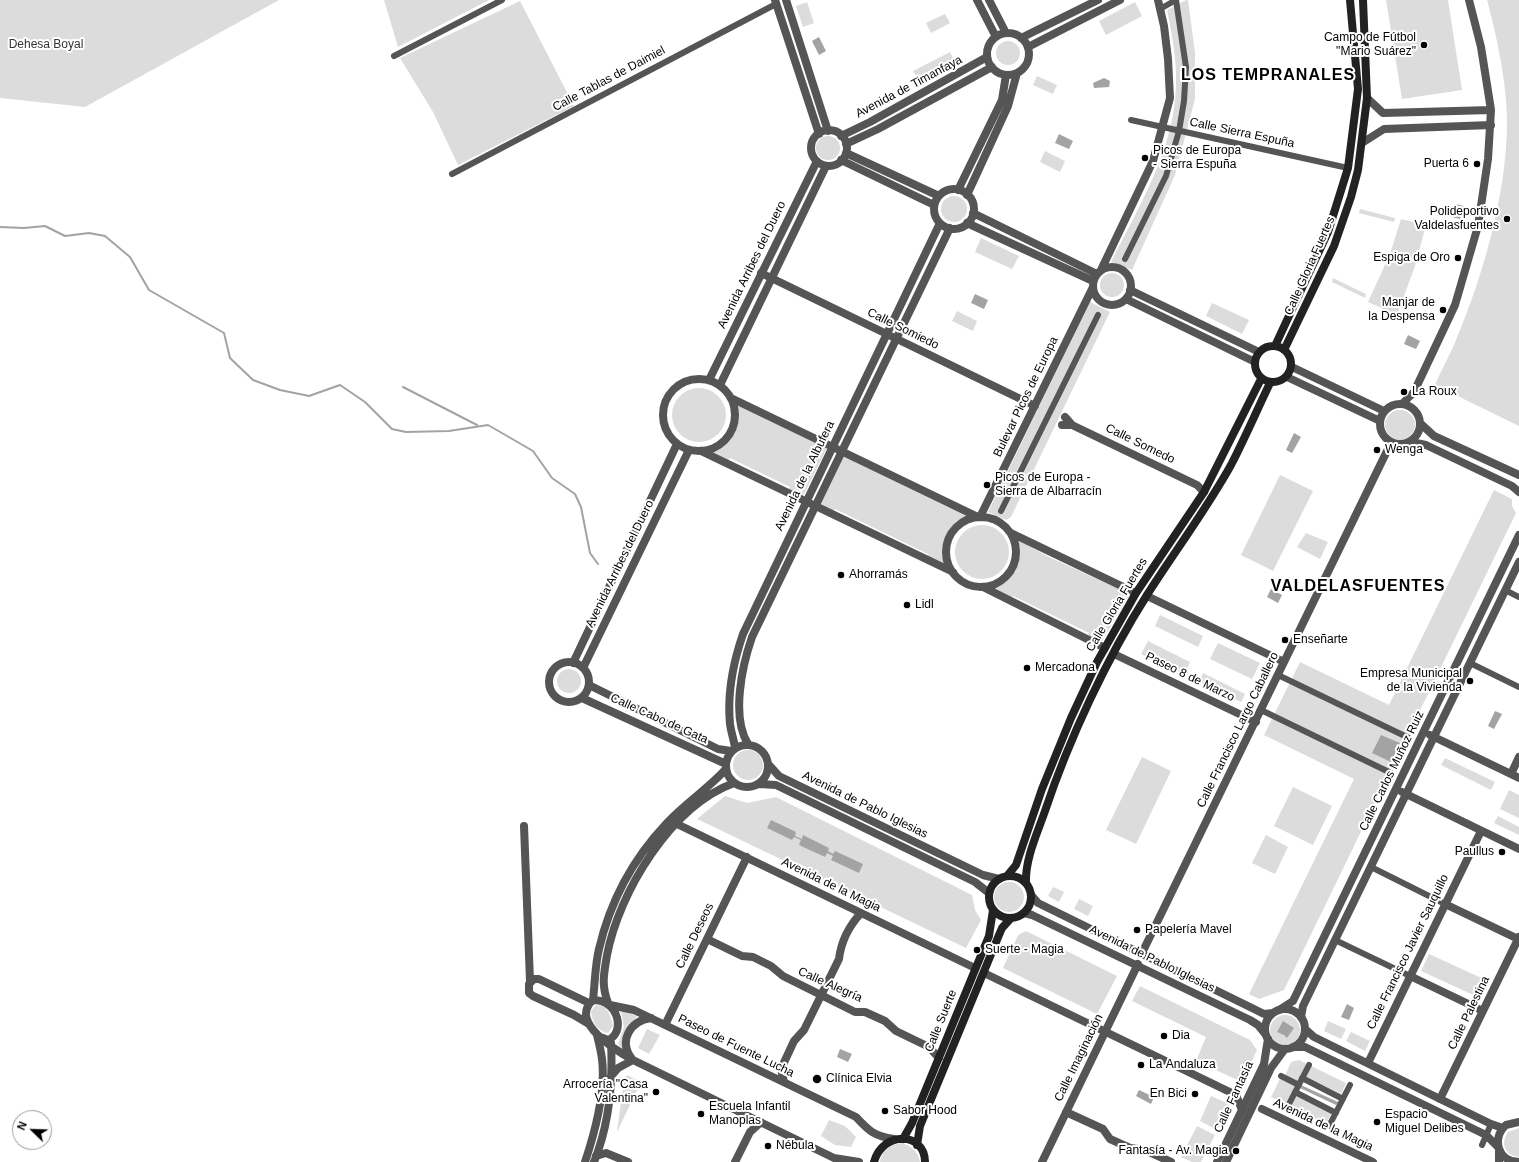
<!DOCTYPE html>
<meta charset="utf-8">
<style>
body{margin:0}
#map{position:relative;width:1519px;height:1162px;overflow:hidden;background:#fff;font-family:Arial,sans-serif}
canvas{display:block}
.north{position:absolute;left:12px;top:1110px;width:40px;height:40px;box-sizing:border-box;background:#fff;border:1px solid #999;border-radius:50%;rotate:293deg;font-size:11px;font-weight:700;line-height:16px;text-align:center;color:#000}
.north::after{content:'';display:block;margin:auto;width:14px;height:18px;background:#000;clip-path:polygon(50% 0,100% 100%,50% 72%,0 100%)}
</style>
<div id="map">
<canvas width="1519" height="1162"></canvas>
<div class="north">N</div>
</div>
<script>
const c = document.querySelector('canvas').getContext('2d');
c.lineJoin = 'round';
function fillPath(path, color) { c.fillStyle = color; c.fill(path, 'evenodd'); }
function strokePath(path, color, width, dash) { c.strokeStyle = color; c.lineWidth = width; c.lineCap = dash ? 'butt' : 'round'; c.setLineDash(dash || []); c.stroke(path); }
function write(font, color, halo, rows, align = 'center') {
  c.font = font + ' Arial,sans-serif'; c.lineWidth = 4; c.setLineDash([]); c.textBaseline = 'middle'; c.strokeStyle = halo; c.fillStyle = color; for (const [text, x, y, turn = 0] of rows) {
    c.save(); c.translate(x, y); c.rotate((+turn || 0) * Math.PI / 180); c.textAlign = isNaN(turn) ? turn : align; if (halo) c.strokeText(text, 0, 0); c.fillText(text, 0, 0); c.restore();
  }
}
const green = new Path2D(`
 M0,0H279L85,107L0,98Z
 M384,0H489L398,47Z
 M1186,0H1188L1195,53V99L1175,175L1132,270L1111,262C1139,206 1174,150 1176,86C1177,60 1172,35 1167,10Z
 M1386,0H1448L1462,90L1402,99Z
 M1487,0H1519V426L1435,385C1442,368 1452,352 1458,335C1484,273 1506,194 1507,126C1508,88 1497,37 1487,0Z
 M520,1L574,106L458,165L433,112L400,58Z
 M807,2L814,23L803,27L796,6Z
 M1135,2L1142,16L1106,35L1099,21Z
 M945,14L950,23L931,33L926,23Z
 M996 53a12 12 0 1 1 24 0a12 12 0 1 1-24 0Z
 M950,52L956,64L920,83L913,71Z
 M1037,76L1057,85L1053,94L1033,85Z
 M816 148a12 12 0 1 1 24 0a12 12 0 1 1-24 0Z
 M1045,151L1065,161L1060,172L1040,162Z
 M941 209a13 13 0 1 1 26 0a13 13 0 1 1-26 0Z
 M1360,209L1395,218L1394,222L1359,213Z
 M1401,219L1426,225L1415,266L1397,315L1368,302L1390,254Z
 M981,238L1019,256L1012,269L975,252Z
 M1100 285a12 12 0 1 1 24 0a12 12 0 1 1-24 0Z
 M1333,278L1366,294L1365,298L1332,282Z
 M1090,302L1110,312L1011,517L1006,520L988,512Z
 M1212,303L1249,320L1242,334L1206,316Z
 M957,311L977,321L973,331L952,321Z
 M672 415a27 27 0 1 1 54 0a27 27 0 1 1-54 0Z
 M734,402L827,448L804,494L802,496L789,489L790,487L730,458L729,461L710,452C730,443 742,423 734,402Z
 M1385 425a15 15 0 1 1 30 0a15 15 0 1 1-30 0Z
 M844,454L857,463L950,508L951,507L970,515C950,525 938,544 946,566L927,557L928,554L835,509L833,512L820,504Z
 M1280,475L1313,491L1273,571L1241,555Z
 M1494,490L1512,499V506L1516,513L1284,990L1259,999L1249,994L1354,779L1264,735L1300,662L1389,705Z
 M955 552a27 27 0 1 1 54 0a27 27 0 1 1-54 0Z
 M1306,533L1328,542L1320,559L1297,547Z
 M1016,539L1051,558L1130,594L1102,641L1087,636L1089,633L1013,596L1011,598L992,589C1016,580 1022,562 1016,539Z
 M1160,615L1203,636L1198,647L1155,626Z
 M1148,641L1190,662L1184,675L1141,654Z
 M1218,643L1260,663L1252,679L1210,659Z
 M557 681a12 12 0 1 1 24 0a12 12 0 1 1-24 0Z
 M1203,673L1245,694L1241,702L1199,682Z
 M733 765a15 15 0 1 1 30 0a15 15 0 1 1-30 0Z
 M1142,757L1171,771L1136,844L1106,830Z
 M1445,758L1495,782L1491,790L1441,765Z
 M1293,787L1332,806L1313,845L1274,826Z
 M1509,790L1519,795V818L1500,809Z
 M725,796L747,803L776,797L972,895L975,910L981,920L966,948L697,819Z
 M1498,816L1519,827V835L1494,823Z
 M1266,835L1288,847L1275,874L1252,863Z
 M994 897a15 15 0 1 1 30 0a15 15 0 1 1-30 0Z
 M1053,887L1064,892L1059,902L1048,896Z
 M1079,899L1093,906L1088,916L1074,909Z
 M1026,931L1117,976L1097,1014L1003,968L1018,935Z
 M1429,954L1488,981L1480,998L1421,971Z
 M1140,986L1250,1040L1257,1050L1242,1082L1196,1061L1206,1037L1132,1001Z
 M596,1005C608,1005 611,1016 613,1026L608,1033C597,1031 592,1022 591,1011Z
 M625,1011L637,1016L628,1027L623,1050L618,1044L624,1027L621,1012Z
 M1270 1030a15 15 0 1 1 30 0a15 15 0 1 1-30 0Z
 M1328,1021L1346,1029L1341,1039L1324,1031Z
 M647,1029L660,1035L649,1054L638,1048Z
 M1351,1032L1370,1041L1365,1051L1346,1041Z
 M1299,1060L1307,1064L1298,1082L1285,1076L1291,1062Z
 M1311,1066L1346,1083L1341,1094L1305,1076Z
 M627,1075L641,1082L617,1132L624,1080Z
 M1280,1079L1295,1086L1287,1104L1271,1097Z
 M1211,1096L1227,1103L1229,1107L1217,1130L1200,1121Z
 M1296,1096L1331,1114L1326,1124L1290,1106Z
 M829,1120L845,1126L856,1137L851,1147L835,1145L821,1136Z
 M1197,1126L1215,1135L1201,1162H1192L1181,1157Z
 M1519,1128V1157C1505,1156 1500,1143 1508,1132Z
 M901,1143C912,1146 918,1151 920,1162H880C882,1150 890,1145 901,1143Z`);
const water = new Path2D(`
 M819,37L826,51L819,55L812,41Z
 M1104,78L1110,81L1109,87L1094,88L1093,83Z
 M1059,134L1073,141L1069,149L1055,143Z
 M1455,204L1464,206L1460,219L1452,217Z
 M975,294L988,300L984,309L971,303Z
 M1408,335L1420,341L1416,349L1404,344Z
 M1294,433L1301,437L1292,453L1286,450Z
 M1271,589L1282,595L1278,603L1267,597Z
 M1495,711L1502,714L1494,729L1488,726Z
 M1381,735L1400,743L1391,762L1372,753Z
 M771,820L796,832L795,836L802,839L803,835L829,848L828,851L833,854L835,851L863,864L859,873L831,860L833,856L827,853L825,857L799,845L801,840L794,837L792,840L767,828Z
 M1347,1004L1354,1008L1349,1020L1341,1017Z
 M1283,1021L1294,1028L1287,1038L1284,1035L1277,1032Z
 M840,1049L852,1054L848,1062L837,1057Z
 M1301,1085L1338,1102L1336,1105L1300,1088Z
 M1139,1090L1154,1097L1151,1104L1136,1096Z`);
const stream = new Path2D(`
 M0,227L24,228L45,226L65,236L89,233L105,236L130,257L149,290L224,333L230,358L253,380L280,390L309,396L340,385L365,402L392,429L406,432L449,431L488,425L533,451L552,478L575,494L581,507L590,553L598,564
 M403,387L477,425`);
const pedestrian = new Path2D(`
 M394,56L502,0
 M1131,120L1348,168
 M452,174L776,4
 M1125,259L1166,176L1179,131L1184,101L1186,67L1176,0L1160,9
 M1001,511L1098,315
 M1505,590L1519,597
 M1470,663L1519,687
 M1278,675L1409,738
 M1261,710L1391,773
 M1371,867L1445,904
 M1335,940L1410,976
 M1281,1076L1299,1085
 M1302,1078L1343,1099
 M1295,1092L1336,1113
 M1288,1106L1309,1065
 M1329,1126L1350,1085
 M1482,1145L1491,1124`);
const minor = new Path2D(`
 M775,0L819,134
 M786,0L828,131
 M977,0L996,37
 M989,0L1006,33
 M987 54a21 21 0 1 1 42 0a21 21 0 1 1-42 0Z
 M1021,38L1098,0
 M1028,47L1120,0
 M1367,98L1383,113L1491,110
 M811 148a18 18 0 1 1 36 0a18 18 0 1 1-36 0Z
 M841,136L870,122L987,57
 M1362,143L1384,129L1491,125
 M846,144L878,129L992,67
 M846,153L939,196
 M841,160L934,205
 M934 209a20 20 0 1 1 40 0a20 20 0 1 1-40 0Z
 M958,190L1002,100L1006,75
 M967,195L1008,106L1017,73
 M973,213L1097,274
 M967,223L1093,281
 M1093 286a19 19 0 1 1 38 0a19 19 0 1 1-38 0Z
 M1101,270L1153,161L1170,98L1168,59L1164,26L1158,0
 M761,273L1035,406
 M1130,290L1259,352
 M1126,299L1255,362
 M1292,367L1384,411
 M1287,377L1380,421
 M663 415a36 36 0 1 1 72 0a36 36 0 1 1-72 0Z
 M709,380L817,161
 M720,385L826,166
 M731,398L978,517
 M1380 424a20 20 0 1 1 40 0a20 20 0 1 1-40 0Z
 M1402,404L1414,392L1455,305L1478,226L1488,159L1491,110L1481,47L1469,0
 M1065,417L1072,425L1197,485L1204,492
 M1421,424L1434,436L1519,475
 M1062,425H1072
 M1411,442L1426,445L1512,486L1519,492
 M701,451L953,572
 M980,517L1093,287
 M946 552a35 35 0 1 1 70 0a35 35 0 1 1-70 0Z
 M1011,533L1136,593
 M983,587L1105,648
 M1147,596L1284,662
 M1114,654L1256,722
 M549 682a20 20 0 1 1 40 0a20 20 0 1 1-40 0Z
 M573,663L677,444
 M583,668L689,450
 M589,685L718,749L731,751
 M582,698L726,764
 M1430,735L1519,778
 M748,744C731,717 742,666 752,637L950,228
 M726 766a21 21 0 1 1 42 0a21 21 0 1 1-42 0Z
 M735,748C734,740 731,732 730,724C727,693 733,663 743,634L940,223
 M769,765L779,776L983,875L999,879
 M1511,774L1519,757
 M759,784L776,785L975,882L989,893
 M1402,792L1519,849
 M677,824L975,968
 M524,826L530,981
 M1445,904L1518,939
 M707,939L742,956L753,957L771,966L783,976L855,1012H865L885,1021L896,1031L929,1047L939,1058
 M1142,953L1387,451L1400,445
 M984,973L1236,1095L1242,1110
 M1410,976L1483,1011
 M593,1000C595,983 595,965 599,949C610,902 633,859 666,824C684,804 708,789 726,769
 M608,1003C601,984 604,974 607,955C619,892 671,806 734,783
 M610,1005L634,1010L665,1025L856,1117C869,1131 874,1136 894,1139
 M1279,1010L1293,1001L1519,535
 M1301,1017L1303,1006L1519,562
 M589,1024L574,1015L533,996L529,993V984L534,979H539L589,1003
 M665,1025L747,857
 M603,1038L608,1040C625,1034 620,1000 593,1000C568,1022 617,1051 633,1060
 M632,1059C618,1041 630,1021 651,1018
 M1368,1063L1481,831
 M611,1076L618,1068L633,1060L834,1158L859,1162
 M784,1082L781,1069L794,1041L804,1030L839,959C841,942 849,926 861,913
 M1440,1099L1519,937
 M1262,1109L1373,1162
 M1066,1112L1103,1129L1110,1139L1130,1148L1145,1150L1171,1162
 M596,1156L606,1153L628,1162
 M585,1162C595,1132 606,1091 602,1059C601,1051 599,1043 597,1035
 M594,1162C609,1125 613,1082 611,1043
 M735,1162L750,1132L761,1122
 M1042,1162L1138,964
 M1217,1162L1264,1064L1268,1039
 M1226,1162L1271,1068L1285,1049
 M1499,1162V1151`);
const tertiary = new Path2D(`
 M1031,895L1038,903L1254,1009L1264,1014L1273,1013
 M1024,913L1032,915L1250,1020L1258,1025L1266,1035
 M1265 1029a20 20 0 1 1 40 0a20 20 0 1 1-40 0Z
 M1305,1029L1314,1037L1491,1124L1503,1128
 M1293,1047H1305L1486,1135L1498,1147
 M1519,1122L1506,1125C1491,1138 1498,1162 1519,1162`);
const secondary = new Path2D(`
 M1255 364a18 18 0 1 1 36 0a18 18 0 1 1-36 0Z
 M1275,346L1328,232L1348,168L1358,89L1350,0
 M1284,350L1334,246L1351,197L1358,170L1367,98L1363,0
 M1007,876L1016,865L1042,789L1071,718L1097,662L1136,593L1204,492L1261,379
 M989 897a21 21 0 1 1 42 0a21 21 0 1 1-42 0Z
 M1026,883C1025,859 1037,834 1045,811C1069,739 1107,658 1147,595C1175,551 1206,510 1231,465C1245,438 1257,410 1270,383
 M903,1139L912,1123L989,936L993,910
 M917,1145L920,1126L999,935L1002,928L1011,918
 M874,1162C883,1130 925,1132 925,1162`);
const markers = [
 [1424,45,4,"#000"],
 [1145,158,4,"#000"],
 [1477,164,4,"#000"],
 [1507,219,4,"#000"],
 [1458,258,4,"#000"],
 [1443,310,4,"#000"],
 [1404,392,4,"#000"],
 [1377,450,4,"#000"],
 [987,485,4,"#000"],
 [841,575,4,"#000"],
 [907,605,4,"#000"],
 [1285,640,4,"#000"],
 [1027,668,4,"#000"],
 [1470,681,4,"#000"],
 [1502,852,4,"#000"],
 [1137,930,4,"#000"],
 [977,950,4,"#000"],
 [1164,1036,4,"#000"],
 [1141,1065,4,"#000"],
 [817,1079,5,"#000"],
 [656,1092,4,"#000"],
 [1195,1094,4,"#000"],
 [885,1111,4,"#000"],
 [701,1114,4,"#000"],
 [1377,1122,4,"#000"],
 [768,1146,4,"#000"],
 [1236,1151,4,"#000"]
];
const poiNames = [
 ["Campo de Fútbol",1416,38,"right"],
 ["\"Mario Suárez\"",1416,52,"right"],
 ["Picos de Europa",1153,151],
 ["- Sierra Espuña",1153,165],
 ["Puerta 6",1469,164,"right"],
 ["Polideportivo",1499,212,"right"],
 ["Valdelasfuentes",1499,226,"right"],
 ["Espiga de Oro",1450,258,"right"],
 ["Manjar de",1435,303,"right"],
 ["la Despensa",1435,317,"right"],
 ["La Roux",1412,392],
 ["Wenga",1385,450],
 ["Picos de Europa -",995,478],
 ["Sierra de Albarracín",995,492],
 ["Ahorramás",849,575],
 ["Lidl",915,605],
 ["Enseñarte",1293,640],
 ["Mercadona",1035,668],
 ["Empresa Municipal",1462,674,"right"],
 ["de la Vivienda",1462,688,"right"],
 ["Paullus",1494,852,"right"],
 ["Papelería Mavel",1145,930],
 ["Suerte - Magia",985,950],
 ["Dia",1172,1036],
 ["La Andaluza",1149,1065],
 ["Clínica Elvia",826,1079],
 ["Arrocería \"Casa",648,1085,"right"],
 ["Valentina\"",648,1099,"right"],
 ["En Bici",1187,1094,"right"],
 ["Escuela Infantil",709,1107],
 ["Manoplas",709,1121],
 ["Sabor Hood",893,1111],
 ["Espacio",1385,1115],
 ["Miguel Delibes",1385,1129],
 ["Nébula",776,1146],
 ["Fantasía - Av. Magia",1228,1151,"right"]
];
const parkNames = [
 ["Dehesa Boyal",46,45]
];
const streetNames = [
 ["Calle Tablas de Daimiel",609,79,-28],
 ["Avenida de Timanfaya",909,87,-28],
 ["Calle Sierra Espuña",1242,133,12],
 ["Avenida Arribes del Duero",752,265,-64],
 ["Calle Gloria Fuertes",1310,266,-66],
 ["Calle Somiedo",903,329,26],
 ["Bulevar Picos de Europa",1026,397,-64],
 ["Calle Somedo",1140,444,26],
 ["Avenida de la Albufera",805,476,-64],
 ["Avenida Arribes del Duero",620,564,-64],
 ["Calle Gloria Fuertes",1117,605,-59],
 ["Paseo 8 de Marzo",1190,677,26],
 ["Calle Cabo de Gata",659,719,24],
 ["Calle Francisco Largo Caballero",1238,730,-64],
 ["Calle Carlos Muñoz Ruiz",1392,771,-64],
 ["Avenida de Pablo Iglesias",865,805,26],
 ["Avenida de la Magia",831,885,26],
 ["Calle Deseos",695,936,-64],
 ["Calle Francisco Javier Sauquillo",1408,952,-64],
 ["Avenida de Pablo Iglesias",1152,959,26],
 ["Calle Alegría",830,985,24],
 ["Calle Palestina",1469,1013,-64],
 ["Calle Suerte",941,1021,-68],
 ["Paseo de Fuente Lucha",736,1046,26],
 ["Calle Imaginación",1079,1058,-64],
 ["Calle Fantasía",1234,1097,-65],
 ["Avenida de la Magia",1323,1125,25]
];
const districtNames = [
 ["LOS TEMPRANALES",1268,76],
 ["VALDELASFUENTES",1358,587]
];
fillPath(green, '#dcdcdc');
fillPath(water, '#a3a3a3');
strokePath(stream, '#a3a3a3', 2);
strokePath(pedestrian, '#555', 6);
strokePath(minor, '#555', 8);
strokePath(tertiary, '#555', 8);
strokePath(secondary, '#222', 8);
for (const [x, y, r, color] of markers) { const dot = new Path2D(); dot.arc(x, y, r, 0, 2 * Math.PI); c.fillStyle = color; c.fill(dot); strokePath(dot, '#fff', 1.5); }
write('12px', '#000', '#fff', poiNames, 'left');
write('12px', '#333', '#fff', parkNames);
write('12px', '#000', '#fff', streetNames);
c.letterSpacing = '1px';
write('bold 16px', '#000', '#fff', districtNames);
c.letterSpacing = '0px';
</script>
